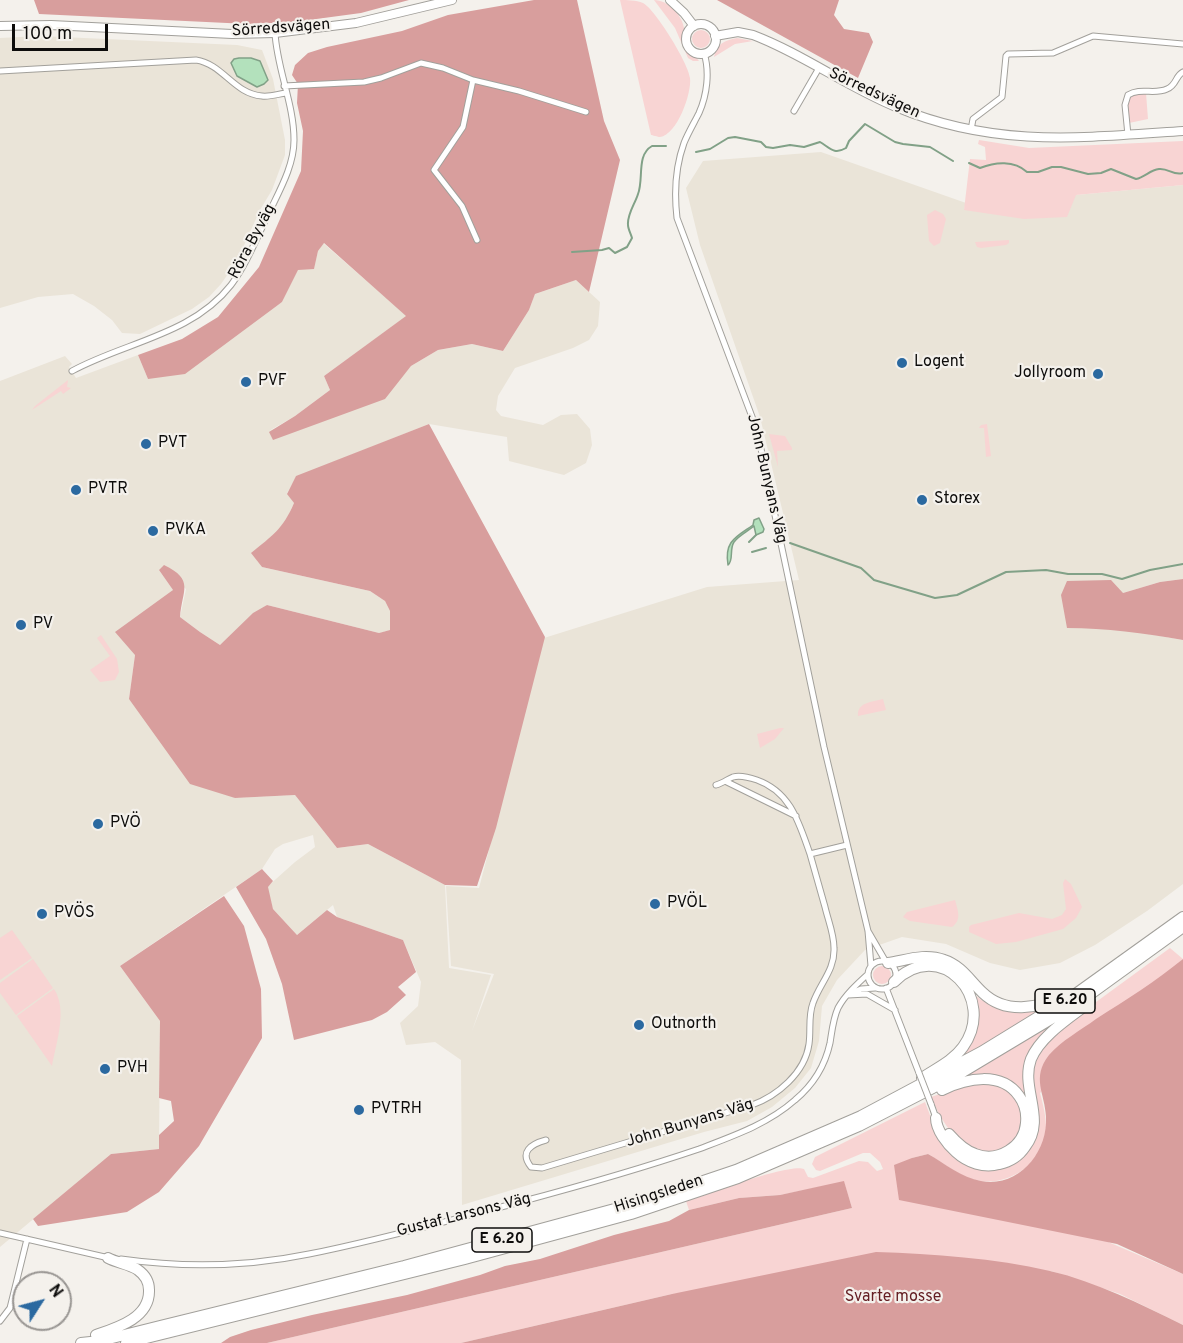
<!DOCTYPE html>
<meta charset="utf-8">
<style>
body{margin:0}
#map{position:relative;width:1183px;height:1343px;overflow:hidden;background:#f4f1ec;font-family:Overpass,sans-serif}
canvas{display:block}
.north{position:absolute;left:12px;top:1271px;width:60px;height:60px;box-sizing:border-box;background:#f4f1ec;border:2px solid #989592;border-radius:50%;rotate:54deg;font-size:16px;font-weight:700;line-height:24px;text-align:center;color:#0d0c0b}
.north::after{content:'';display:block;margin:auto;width:21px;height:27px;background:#2b69a0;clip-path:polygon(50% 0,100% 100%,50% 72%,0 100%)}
.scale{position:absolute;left:12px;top:24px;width:96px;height:27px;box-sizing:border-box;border:3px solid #0d0c0b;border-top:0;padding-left:8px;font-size:18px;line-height:21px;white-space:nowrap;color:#0d0c0b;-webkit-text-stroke:4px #f4f1ec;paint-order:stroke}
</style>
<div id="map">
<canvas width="1183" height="1343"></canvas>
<div class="north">N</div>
<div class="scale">100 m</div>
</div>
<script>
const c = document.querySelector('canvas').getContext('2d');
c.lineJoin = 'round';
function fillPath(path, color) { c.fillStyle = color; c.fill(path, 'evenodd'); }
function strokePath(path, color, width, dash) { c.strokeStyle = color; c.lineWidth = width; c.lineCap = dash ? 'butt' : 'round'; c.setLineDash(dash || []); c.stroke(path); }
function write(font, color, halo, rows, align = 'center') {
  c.font = font + ' Overpass,sans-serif'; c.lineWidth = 4.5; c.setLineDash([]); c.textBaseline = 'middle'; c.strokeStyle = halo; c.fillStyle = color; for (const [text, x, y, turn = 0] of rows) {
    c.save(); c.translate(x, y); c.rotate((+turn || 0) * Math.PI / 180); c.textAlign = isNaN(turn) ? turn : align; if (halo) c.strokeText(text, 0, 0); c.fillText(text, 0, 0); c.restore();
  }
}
const built = new Path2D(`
 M40,36L237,45L262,50L273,79L285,140V155L272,190L260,210L237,261L221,284L209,297L192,309L140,334L122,333L112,320L94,306L73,294L38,297L0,308V38Z
 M821,152L966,203L964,209L1076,195L1183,185V579L1160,582L1123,593L1067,628H1096L1137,632L1183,640V884L1147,911L1095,945L1060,963L1020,970L990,963L946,944L902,937L865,950L837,980L822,1006L819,1041L811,1068L795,1088L772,1107L747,1121L704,1132L462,1205L461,1060L435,1042L406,1045L400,1023L418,1006L421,982L403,940L337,917L333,905L297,935L273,909L267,887L295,862L315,847L313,835L283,844L275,849L262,869L120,966L160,1021L159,1149L111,1154L0,1247V381L65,356L72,364L69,367L76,378L138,355L148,379L282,302L298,269L314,268L318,251L323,243L407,316L324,376L330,390L295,416L269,431L399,379L411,366L438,350L472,344L503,351L529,310L535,294L576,280L600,302L598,326L589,340L573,348L515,368L498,396L496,410L501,416L543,425L561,415L577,414L590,429L592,445L586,463L564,475L509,461L507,437L429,424L296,477L287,493L294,503L286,521L276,533L252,553L262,567L370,591L385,601L390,611L391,630L379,633L267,605L220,645L200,632L180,617L186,589L159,570L173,590L135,655L129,699L235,798L295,795L337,848L368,844L445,885L449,968L491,975L472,1031L494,974L451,966L446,886L479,888L544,638L707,587L799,580L760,417L700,245L686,188L703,161Z`);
const green = new Path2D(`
 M620,0C627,0 636,0 643,3C655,9 689,64 690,78C692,93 677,135 660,137C658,137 652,135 651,135Z
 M654,0C668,0 682,15 684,28C684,35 681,41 685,48C688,53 695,55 699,61H693L688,58L675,28Z
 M692 39a9 9 0 1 1 18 0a9 9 0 1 1-18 0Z
 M737,38L753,41L735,44L714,57C716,45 724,40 737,38Z
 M1146,93L1148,119L1129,123C1127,113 1124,101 1133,94L1162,93Z
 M979,140L1029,148L1183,141V185L1076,195L1067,217L1024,219L964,210L970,159L986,160L985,147L978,144Z
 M935,210L943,214L946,219L940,243L934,246L929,241L927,215Z
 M1009,240V243L1006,245L981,248L977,247L975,242Z
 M68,380L67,387L71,388L63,394L61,391L32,410L35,406Z
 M987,424L991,456L986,457L984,428H979L981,425Z
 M769,434L785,436L792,448V450L777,451L778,467Z
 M101,635L117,659L119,672L115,680L100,682L90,670L110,656L97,638Z
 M883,699L886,710L858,716C857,702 872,702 883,699Z
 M780,728H784L775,739L760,748L757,734Z
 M1065,879L1071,884L1082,907L1076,918L1063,929L1016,942L996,944L969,932V927L971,925L1019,913L1052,919L1062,915L1066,909L1063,883Z
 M955,900C958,911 962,920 952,927L910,921L903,917L907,912Z
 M12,930L32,958L0,980V938Z
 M1170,948L1183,959L1040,1093C1044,1108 1049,1127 1044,1143C1035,1167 1007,1185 981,1181C962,1179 944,1163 928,1154L912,1158L1183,1274V1325L1120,1294L1051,1271L672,1294L461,1343H267L852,1208L844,1182L780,1195L739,1198L689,1210L686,1201C706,1194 790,1163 804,1169L808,1177L813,1178L859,1161L868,1162L877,1171L883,1169L880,1162L870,1153H863L820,1171L816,1170L812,1164L815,1157L925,1102L936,1131L977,1168L1038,1129L1039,1112L1032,1085V1070L1041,1048L1081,1013Z
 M33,959L53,988L16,1015L0,993V983Z
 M873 975a9 9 0 1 1 18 0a9 9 0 1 1-18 0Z
 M54,989C68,1010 56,1043 52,1066L17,1016Z
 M976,996C1000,1013 1015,1017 1045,1008L1018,1026L950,1063C975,1038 981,1033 976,996Z
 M1067,1014L1033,1049L1032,1109L1016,1088L959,1079Z
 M972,1083C1010,1083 1010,1086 1025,1120L1014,1144C1007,1147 996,1154 988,1154C960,1153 940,1119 931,1097Z`);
const forest = new Path2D(`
 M34,0H409L361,13L294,22L248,24L39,14Z
 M534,0H577L604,121L620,160L589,292L576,280L535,294L529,310L503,351L472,344L438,350L411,366L385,399L273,440L269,432L295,416L330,390L324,376L406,316L324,243L318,251L314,269L298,270L282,302L185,374L148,379L138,355L182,339L218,317L259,267L301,171L303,131L297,103L298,84L292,75L295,65L308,53L327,47L402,31L448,15Z
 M717,0H839L834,15L844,29L869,33L873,42L858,78Z
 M429,424L545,637L496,828L477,886L445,885L368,844L337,848L295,795L235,798L190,784L129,699L135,655L115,632L173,590L159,570L164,565C195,580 182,590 180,617L200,632L220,645L253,613L267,605L379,633L390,630V611L385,601L370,591L262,567L251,553C272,536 283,529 294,503L287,494L296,476Z
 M1183,579V640C1144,633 1106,628 1067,628L1061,595L1067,581L1111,580L1123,593L1160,582Z
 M262,869L273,881L268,887L273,909L297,935L327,910L337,917L403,940L416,972L398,987L406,995L387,1012L372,1020L294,1040L282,984L266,939L236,887Z
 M224,896L244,926L261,989L262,1038L199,1146L159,1192L127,1212L38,1226L33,1219L111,1154L159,1149V1135L174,1121L171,1101L159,1098L160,1021L120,966Z
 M1183,959V1274L1117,1244L899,1200L894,1165L912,1158L928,1154C944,1163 962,1178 981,1181C1019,1188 1048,1152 1046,1117C1045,1093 1031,1078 1049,1055C1061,1041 1081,1030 1096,1019C1126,1000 1156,981 1183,959Z
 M844,1181L852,1208L267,1343H221L230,1337L251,1330L312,1315L407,1295L480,1275L505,1266L540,1259L614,1235L669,1221L689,1210L739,1198L780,1195Z
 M876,1252C934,1254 994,1258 1050,1271C1097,1282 1140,1304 1183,1325V1343H461L672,1294Z`);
const water = new Path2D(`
 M239,58H251L260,61L268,80L264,84L257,87L237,76L231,63L234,59Z
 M759,518L764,529L763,532L756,535L754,526C748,531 738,536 734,542C729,550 734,560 728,565C724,541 736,537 753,525L754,520Z`);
const stream = new Path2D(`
 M696,152L710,149L728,138L735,137L761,142L766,147L773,148L790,145L804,147L820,142C830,148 834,155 846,148L849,141L865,124L895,142L903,144L930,147L953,161
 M969,163L980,168C995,162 1014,160 1027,172H1038L1052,167H1061L1088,174L1101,173L1111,169L1136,179C1145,177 1150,170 1159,169C1169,168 1173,176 1183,173
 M572,252L602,250L609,248L615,253L627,247L632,238C631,234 628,229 628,225C627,214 635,204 638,194C644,179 636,155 652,146H666
 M749,542L756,535
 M790,543L861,568L874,580L935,598L957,595L1006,572L1046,570L1068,574H1102L1122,579L1150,570L1183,564
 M752,552L766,548`);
const street = new Path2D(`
 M704,53C710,72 707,95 699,113C694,123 688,133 684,143C675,168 674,192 677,218L757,430L824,747L868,931L871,966
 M0,71L196,60C223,64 234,94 262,96C270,97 278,94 286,93
 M473,80L519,91L586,112
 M284,86L364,82L381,78L421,63L443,68L473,80L463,127L434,170L462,206L477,240
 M794,111L819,68
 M971,130L973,119L1002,97L1006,56L1008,54L1053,53L1093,36L1183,44
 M1128,135L1125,105L1128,95C1141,87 1154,95 1167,89C1177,85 1175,76 1183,72
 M72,371C125,342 192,335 231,285C246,265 256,240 267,217C278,193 294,167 294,140C294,104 277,69 275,33
 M727,782L796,816
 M716,785C723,783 728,779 733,777C740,775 751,778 757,780C791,792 799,823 810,854L847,845
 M868,931L886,962
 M868 975a14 14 0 1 1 28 0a14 14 0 1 1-28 0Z
 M886,988L919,1073
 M850,994L861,989L875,988
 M848,995L867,994L895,1010
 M931,1104L936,1118
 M546,1140C531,1144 519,1152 531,1167L542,1168L752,1105C777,1096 805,1073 809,1044C811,1030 808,1016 813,1003C820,983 835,970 834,948C834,934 828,920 825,907C820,889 815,872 810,854
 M0,1233L109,1258
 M121,1259C185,1268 246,1267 309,1254C380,1240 450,1220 520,1202C580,1186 640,1169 699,1149C733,1136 768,1124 795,1100C813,1085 825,1066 830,1043C832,1031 833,1019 838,1008C845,995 857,984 868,974
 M0,1321L10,1308L27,1239`);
const secondary = new Path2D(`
 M670,0L684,13L694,26
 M686 39a15 15 0 1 1 30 0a15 15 0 1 1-30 0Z
 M0,26L51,25L232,34L275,33L356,23L452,0
 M715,36L738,32L753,35C803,54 847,87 896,107C994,148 1080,138 1183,131`);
const highway = new Path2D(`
 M888,963C907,960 925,953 944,960C962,966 970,981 983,993C1005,1014 1038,1009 1062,996
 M894,982C940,936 998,998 963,1047C953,1061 935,1069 922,1078
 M942,1090C967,1078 1001,1071 1019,1096C1025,1104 1027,1113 1026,1123C1024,1147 998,1163 975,1154C964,1150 956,1142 949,1134
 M936,1118C936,1130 947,1144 956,1152C968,1163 984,1168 999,1164C1009,1162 1019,1156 1025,1147C1047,1119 1020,1089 1031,1059C1041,1035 1071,1017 1090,1002
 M96,1335C117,1328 150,1318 149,1290C149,1282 145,1275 138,1270C130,1264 117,1263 108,1258
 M81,1343L100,1341L160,1326L404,1266L644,1201L736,1170L861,1116L981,1052L1077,993L1183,917
 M126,1343L465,1259L631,1214L738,1178L859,1126L956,1076L1081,1001L1183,927`);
const streetBridge = new Path2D(`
 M919,1073L931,1104`);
const markers = [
 [902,363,6,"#2b69a0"],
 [1098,374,6,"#2b69a0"],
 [246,382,6,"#2b69a0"],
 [146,444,6,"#2b69a0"],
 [76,490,6,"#2b69a0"],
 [922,500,6,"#2b69a0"],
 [153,531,6,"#2b69a0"],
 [21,625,6,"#2b69a0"],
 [98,824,6,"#2b69a0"],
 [655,904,6,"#2b69a0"],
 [42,914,6,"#2b69a0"],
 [639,1025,6,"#2b69a0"],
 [105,1069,6,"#2b69a0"],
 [359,1110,6,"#2b69a0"]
];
const shields = [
 [1065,1001,60],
 [502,1240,60]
];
const shieldNames = [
 ["E 6.20",1065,1001],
 ["E 6.20",502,1240]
];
const streetNames = [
 ["Sörredsvägen",281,29,-4],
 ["Sörredsvägen",874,94,25],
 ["Röra Byväg",253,242,-62],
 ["John Bunyans Väg",766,479,77],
 ["John Bunyans Väg",690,1124,-17],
 ["Hisingsleden",659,1195,-18],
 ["Gustaf Larsons Väg",464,1216,-14]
];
const poiNames = [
 ["Logent",914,363],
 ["Jollyroom",1086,374,"right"],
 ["PVF",258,382],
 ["PVT",158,444],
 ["PVTR",88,490],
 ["Storex",934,500],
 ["PVKA",165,531],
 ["PV",33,625],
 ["PVÖ",110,824],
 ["PVÖL",667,904],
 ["PVÖS",54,914],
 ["Outnorth",651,1025],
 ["PVH",117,1069],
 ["PVTRH",371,1110]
];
const parkNames = [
 ["Svarte mosse",893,1298]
];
fillPath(built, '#eae4d8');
fillPath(green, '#f8d4d3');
fillPath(forest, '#d89e9d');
fillPath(water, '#b3e1bc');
strokePath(water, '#81a187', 1.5);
strokePath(stream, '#81a187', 2);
strokePath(street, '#a2a09b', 7);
strokePath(secondary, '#a2a09b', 10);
strokePath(highway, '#a2a09b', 12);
strokePath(street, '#fff', 5);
strokePath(secondary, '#fff', 8);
strokePath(highway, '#fff', 10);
strokePath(streetBridge, '#a2a09b', 7, []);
strokePath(streetBridge, '#fff', 5);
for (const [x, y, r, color] of markers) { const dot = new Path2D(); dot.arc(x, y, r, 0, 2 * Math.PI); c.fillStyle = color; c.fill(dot); strokePath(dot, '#f4f1ec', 2); }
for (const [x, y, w] of shields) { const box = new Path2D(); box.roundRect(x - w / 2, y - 12, w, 24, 4.5); c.fillStyle = '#f4f1ec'; c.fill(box); strokePath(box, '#0d0c0b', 1.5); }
write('bold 15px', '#0d0c0b', null, shieldNames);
write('16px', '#0d0c0b', '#f4f1ec', streetNames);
write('16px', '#0d0c0b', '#f4f1ec', poiNames, 'left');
write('16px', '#652024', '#f4f1ec', parkNames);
</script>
